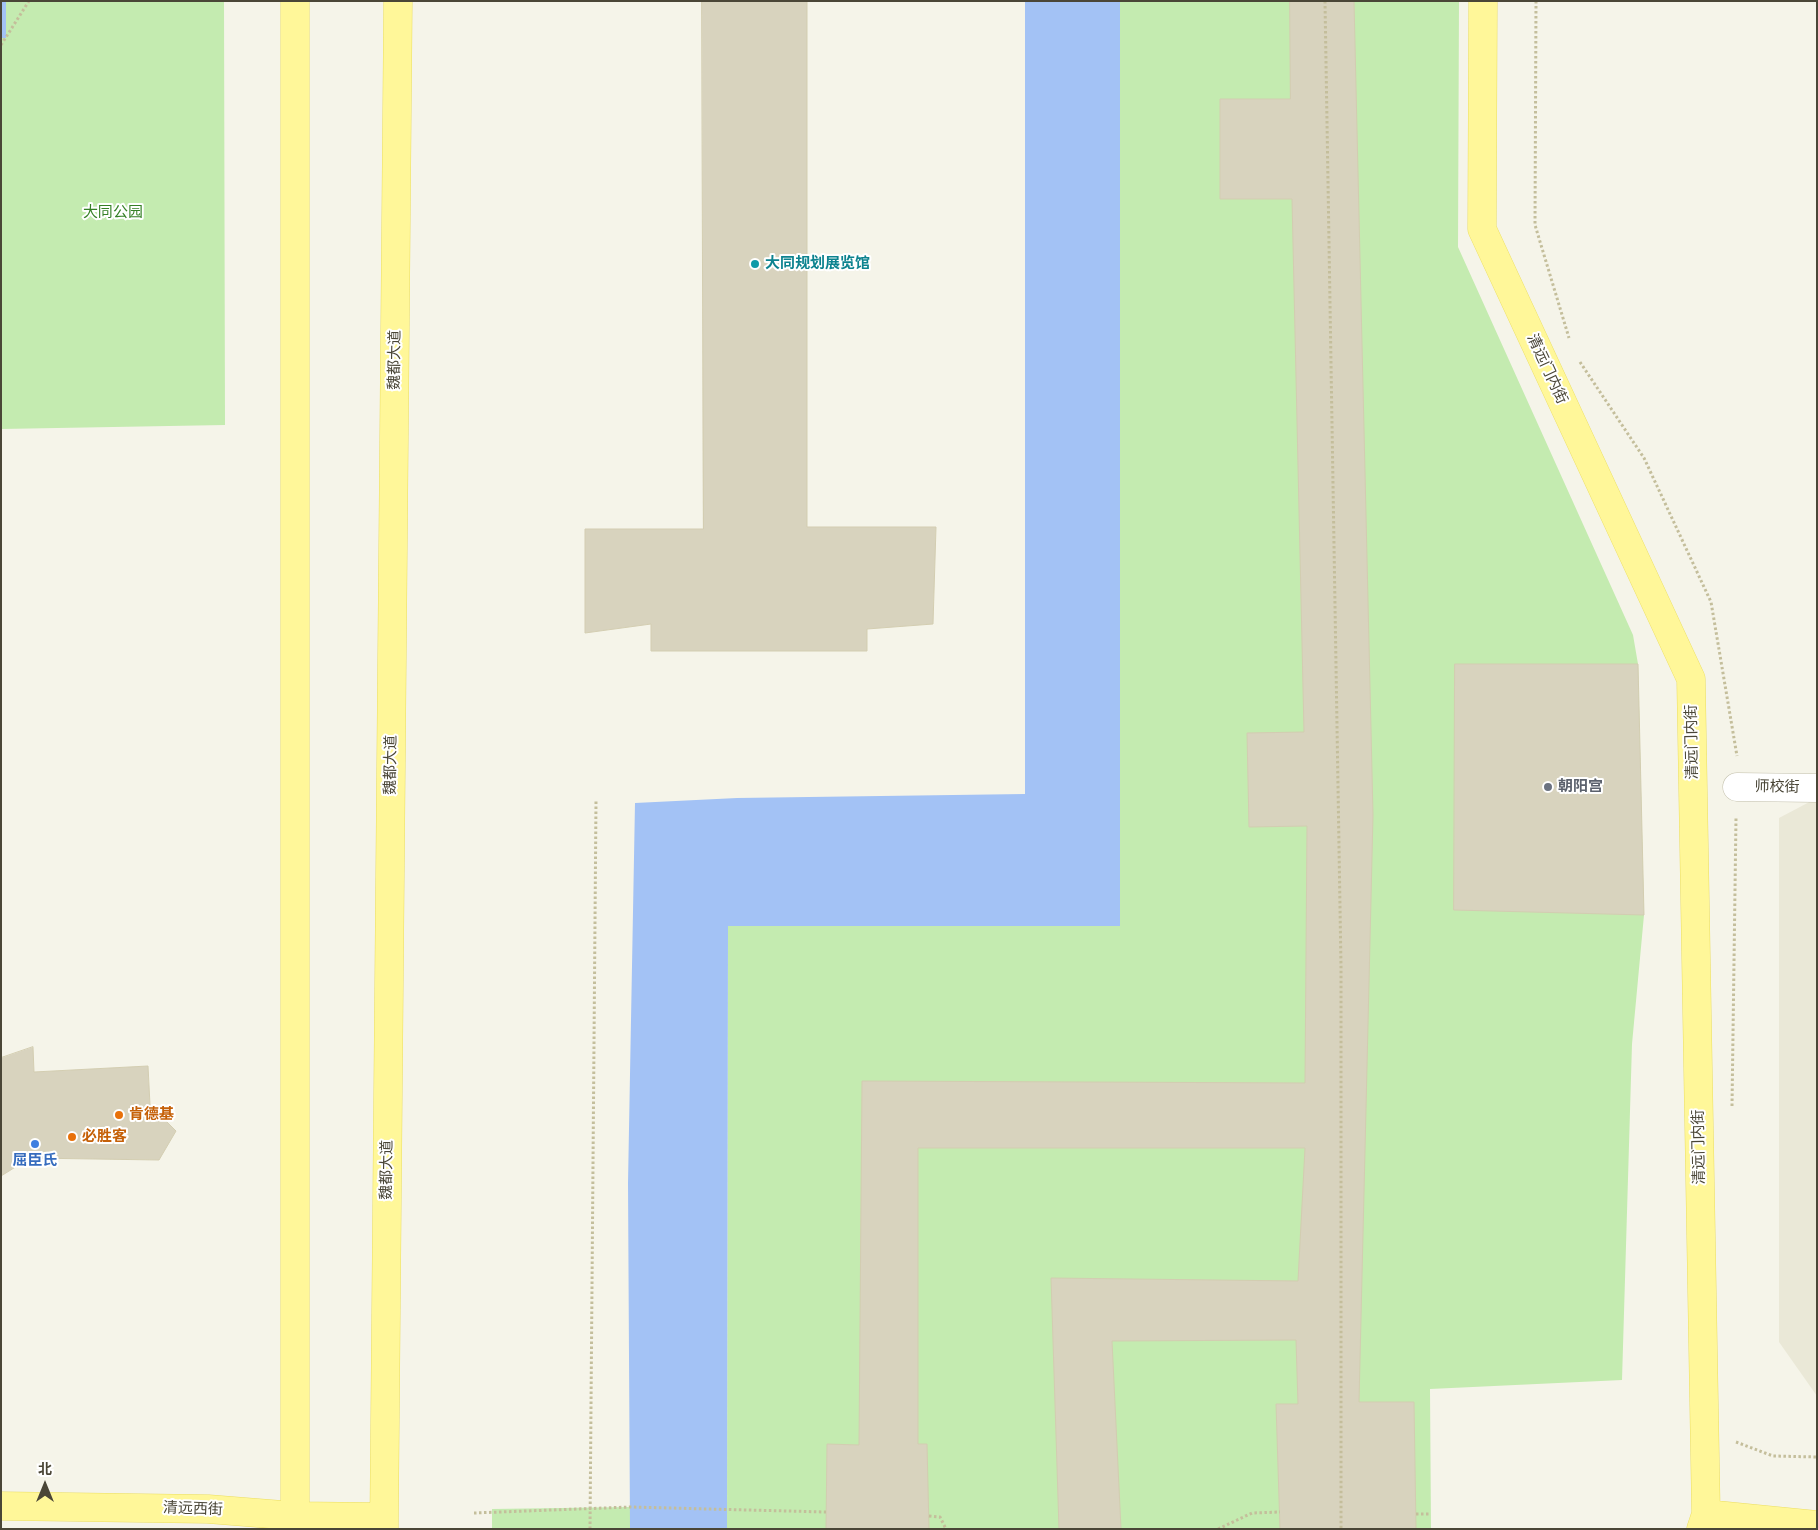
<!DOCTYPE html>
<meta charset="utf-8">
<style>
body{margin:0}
#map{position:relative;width:1818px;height:1530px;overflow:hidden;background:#f5f4e9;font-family:Rubik,"Noto Sans SC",sans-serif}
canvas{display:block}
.frame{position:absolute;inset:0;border:2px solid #4a4637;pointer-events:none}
.north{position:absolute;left:20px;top:1460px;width:50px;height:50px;-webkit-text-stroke:4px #fff;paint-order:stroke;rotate:0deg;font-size:14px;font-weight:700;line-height:20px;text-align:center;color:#4a4637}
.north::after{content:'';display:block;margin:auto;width:18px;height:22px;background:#4a4637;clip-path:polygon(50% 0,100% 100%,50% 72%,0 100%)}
</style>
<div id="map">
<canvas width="1818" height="1530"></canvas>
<div class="frame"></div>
<div class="north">北</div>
</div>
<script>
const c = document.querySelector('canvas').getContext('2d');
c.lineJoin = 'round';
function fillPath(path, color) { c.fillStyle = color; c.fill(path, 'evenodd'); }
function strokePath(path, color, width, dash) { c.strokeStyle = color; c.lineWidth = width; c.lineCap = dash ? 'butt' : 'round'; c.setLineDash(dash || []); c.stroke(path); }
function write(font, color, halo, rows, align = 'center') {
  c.font = font + ' Rubik,"Noto Sans SC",sans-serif'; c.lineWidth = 4; c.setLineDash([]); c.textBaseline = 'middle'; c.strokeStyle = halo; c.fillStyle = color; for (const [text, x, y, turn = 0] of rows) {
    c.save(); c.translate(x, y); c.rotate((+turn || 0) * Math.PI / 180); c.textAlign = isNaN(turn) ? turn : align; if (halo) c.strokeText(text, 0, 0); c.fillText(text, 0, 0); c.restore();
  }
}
const residential = new Path2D(`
 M1817,798V1396L1779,1342V818Z`);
const green = new Path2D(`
 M1,1H224L225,425L1,429Z
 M1120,1H1459L1458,247L1633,635L1638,664L1644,915L1632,1044L1622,1380L1430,1389L1431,1529H727L728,926L1120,925Z
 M630,1507V1529H492V1509Z`);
const water = new Path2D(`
 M1,1H6V38H1Z
 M1025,1H1120V926H728L727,1529H630L628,1183L635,803L737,798L1025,794Z`);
const building = new Path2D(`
 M702,1H807V527H936L933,624L867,629V651H651V624L585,633V529H703Z
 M1290,1H1354L1373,815L1359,1402H1414L1416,1529H1280L1276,1404H1298L1296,1340L1112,1341L1121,1529H1059L1051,1278L1298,1281L1305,1148H918V1444H927L929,1529H826L827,1444L859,1445L862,1081L1305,1083L1307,826L1249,827L1247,733L1304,732L1292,199H1220V99H1290Z
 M1455,664H1638L1644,915L1454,910Z
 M33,1047L34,1072L148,1066L150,1105L176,1131L159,1160L30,1158L1,1176V1058Z`);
const path = new Path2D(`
 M1325,1L1341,967V1529
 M1536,1L1535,225L1569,338
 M1,45L29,1
 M1580,362L1644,458L1711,602L1737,756
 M1732,1106L1736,818
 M1736,1442L1773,1456L1817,1457
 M474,1513L630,1507L826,1512
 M1416,1514H1431
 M929,1516L940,1517L946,1529
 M590,1529L596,801
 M1218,1529L1252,1513L1280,1512`);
const minor = new Path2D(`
 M1737,787L1817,788`);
const major = new Path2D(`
 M295,1V1529
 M1483,1L1482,229L1691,679L1706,1514L1701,1529
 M1,1506L208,1509L295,1516L384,1517
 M1706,1514L1817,1525
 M384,1529L398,1`);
const markers = [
 [755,264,5,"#0f9aa8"],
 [1548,787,5,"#6b7280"],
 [119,1115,5,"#e8710a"],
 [72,1137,5,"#e8710a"],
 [35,1144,5,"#3f7fe0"]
];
const parkNames = [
 ["大同公园",113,213]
];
const cultureNames = [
 ["大同规划展览馆",765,264]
];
const streetNames = [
 ["魏都大道",395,360,-89],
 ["清远门内街",1547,369,65],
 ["清远门内街",1692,742,-91],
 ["魏都大道",391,765,-89],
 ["师校街",1777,787,1],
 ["清远门内街",1699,1147,-91],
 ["魏都大道",387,1170,-89],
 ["清远西街",193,1509,2]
];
const worshipNames = [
 ["朝阳宫",1558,787]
];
const foodNames = [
 ["肯德基",129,1115],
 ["必胜客",82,1137]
];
const shopNames = [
 ["屈臣氏",35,1161]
];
fillPath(residential, '#eae8d7');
fillPath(green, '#c4ebb0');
fillPath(water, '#a3c2f5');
fillPath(building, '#d8d3be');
strokePath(building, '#d3cdb1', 1);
strokePath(minor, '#c2bfab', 29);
strokePath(major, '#ebde62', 29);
strokePath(path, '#c4be9b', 3, [2.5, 2.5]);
strokePath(minor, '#fff', 28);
strokePath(major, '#fff799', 28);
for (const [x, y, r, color] of markers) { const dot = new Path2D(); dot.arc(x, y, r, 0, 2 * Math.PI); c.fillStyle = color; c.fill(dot); strokePath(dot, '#fff', 2); }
write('15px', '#358026', '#fff', parkNames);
write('bold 15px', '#0d838f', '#fff', cultureNames, 'left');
write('15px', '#4a4637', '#fff', streetNames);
write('bold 15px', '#5b616d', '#fff', worshipNames, 'left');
write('bold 15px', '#c56008', '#fff', foodNames, 'left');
write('bold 15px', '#366cbe', '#fff', shopNames);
</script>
